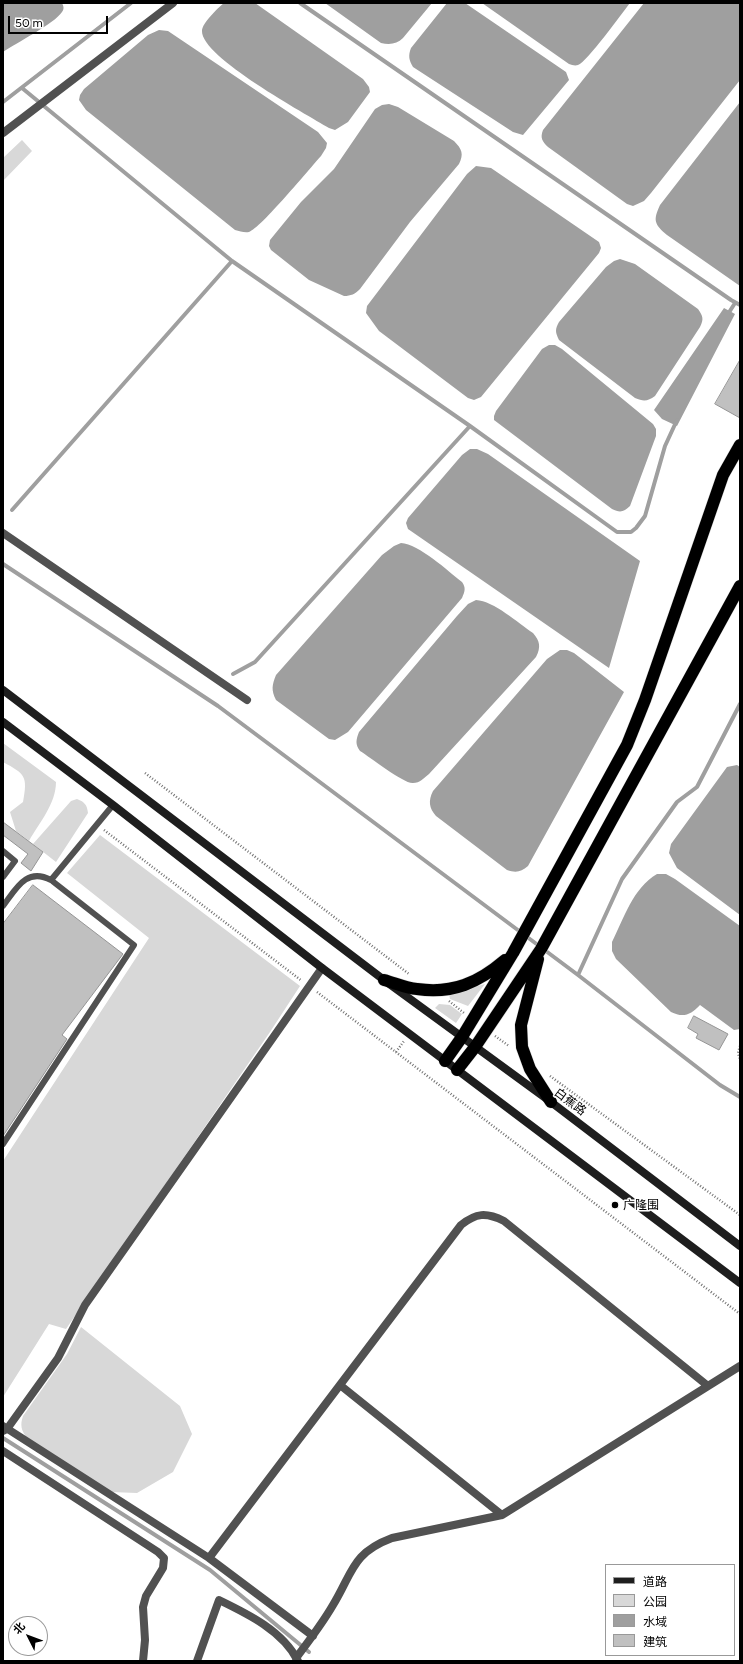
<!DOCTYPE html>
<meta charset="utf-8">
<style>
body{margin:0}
#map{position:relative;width:743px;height:1664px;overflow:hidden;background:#fff;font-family:Figtree,"Noto Sans SC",sans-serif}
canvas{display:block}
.frame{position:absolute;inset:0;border:4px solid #000;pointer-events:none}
.legend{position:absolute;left:605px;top:1564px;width:130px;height:92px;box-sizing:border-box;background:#fff;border:1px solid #999;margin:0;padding:5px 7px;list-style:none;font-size:12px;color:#000}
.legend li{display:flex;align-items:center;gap:8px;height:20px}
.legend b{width:20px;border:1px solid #999}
.north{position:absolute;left:8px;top:1616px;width:40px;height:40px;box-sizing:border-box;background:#fff;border:1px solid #999;border-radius:50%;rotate:312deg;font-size:11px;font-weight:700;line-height:16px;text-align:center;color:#000}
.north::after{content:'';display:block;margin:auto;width:14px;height:18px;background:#000;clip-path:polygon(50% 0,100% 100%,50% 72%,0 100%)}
.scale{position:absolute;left:8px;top:16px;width:100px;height:18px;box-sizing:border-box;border:2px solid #000;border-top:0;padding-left:5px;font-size:12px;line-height:14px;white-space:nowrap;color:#000;-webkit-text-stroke:3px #fff;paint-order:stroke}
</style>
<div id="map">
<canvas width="743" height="1664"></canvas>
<div class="frame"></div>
<ul class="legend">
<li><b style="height:5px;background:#1e1e1e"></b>道路</li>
<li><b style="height:11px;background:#d8d8d8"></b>公园</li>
<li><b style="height:11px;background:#9f9f9f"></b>水域</li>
<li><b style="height:11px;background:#c0c0c0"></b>建筑</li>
</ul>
<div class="north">北</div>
<div class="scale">50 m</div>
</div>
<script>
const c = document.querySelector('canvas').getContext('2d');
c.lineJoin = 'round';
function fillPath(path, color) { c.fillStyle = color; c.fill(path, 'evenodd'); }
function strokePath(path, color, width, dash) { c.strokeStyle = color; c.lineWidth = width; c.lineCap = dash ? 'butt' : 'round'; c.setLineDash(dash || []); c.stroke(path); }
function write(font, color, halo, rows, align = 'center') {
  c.font = font + ' Figtree,"Noto Sans SC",sans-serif'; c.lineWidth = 3; c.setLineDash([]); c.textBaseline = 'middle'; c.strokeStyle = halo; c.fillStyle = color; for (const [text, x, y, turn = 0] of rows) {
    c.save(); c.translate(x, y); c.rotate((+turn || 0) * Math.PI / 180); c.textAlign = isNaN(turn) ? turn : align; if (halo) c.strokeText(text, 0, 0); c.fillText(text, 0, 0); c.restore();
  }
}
const green = new Path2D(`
 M22,140L32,151L3,181V158Z
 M3,743L56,782C56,804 39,823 29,841L16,831L10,812L23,802C28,776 25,774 3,762Z
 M77,799C85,802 87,805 88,813L56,862L33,844L71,801Z
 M100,835L300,986L270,1032L66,1329L49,1324L3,1397V1161L149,938L67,873Z
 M485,984L468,1006L450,999L449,994Z
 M439,1004L450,1005L462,1014L456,1023L435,1008Z
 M81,1327L180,1406L192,1434L173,1472L137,1493L111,1492L27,1438C21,1430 20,1425 23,1416L67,1354Z`);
const water = new Path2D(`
 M3,3H62C64,7 64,9 62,12C54,24 16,43 3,52Z
 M224,3H255L363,79L369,87L370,92L348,122L335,130L329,128C306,114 201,57 202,31C202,23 218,8 224,3Z
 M325,3H432L403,38C397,44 390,45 381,43Z
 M447,3H465L566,72L569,80L523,135L513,132L413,67C409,60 408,56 411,48Z
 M482,3H630C622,13 587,62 578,65C575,66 572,65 569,64Z
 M644,3H740V80L651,193L644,201L633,206L627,204L548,147C542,141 540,138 543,130Z
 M159,30L168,31L318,132L327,143L326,148L321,156C310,168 261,228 249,232C244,233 240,231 235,230L86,110L79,100L80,95L84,89L148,35Z
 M740,102V286L667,235C654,224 653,220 660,205Z
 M389,104L398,107L454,141C462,149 464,154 459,164L410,222L360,289C355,294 351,296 344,296L309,280L271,250L269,246L270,240L301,202L334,169L375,109L382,105Z
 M476,166L491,168L599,242L601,248L599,253L481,397L474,400L468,398L379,331L366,313L367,306L467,174Z
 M620,259L635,264L698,309C703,316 704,319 700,327L655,396C648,401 644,402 635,398L559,340C555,332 555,329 559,322L606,267L614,261Z
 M724,308L735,314L677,426L662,419L654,410Z
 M549,345H555L562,349L653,424L656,429V436L630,506C624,512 620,513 612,509L494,420V416L496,411L542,349Z
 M470,449H477L488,454L640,561L609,668L408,529L406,523L408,518L462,455Z
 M401,543C419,544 448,571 462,582C466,588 465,591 462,598L348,732L335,740L329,739L276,700C271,690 272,685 276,675L382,555L394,546Z
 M476,600C494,601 518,623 533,633C540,641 541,647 536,657L429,774C424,778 420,783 413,783C404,784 370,757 360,751C355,744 356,740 359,732L457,616L468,604Z
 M560,650H567L574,653L624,692L528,866C521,872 516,873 507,870L436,816C429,808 428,801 433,791L547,659Z
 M737,765L740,767V915L677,868L669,853L671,844L727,767Z
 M657,874H666L675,879L740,926V1029L734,1030L700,1005C691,1015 683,1018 671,1012L616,959L612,951V942C624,918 633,888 657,874Z`);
const stream = new Path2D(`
 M300,3L731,300L740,305
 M22,88L232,261L470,426L617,532H631L636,528L645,516L665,446L677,420
 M3,102L131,3
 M728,314L735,303
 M12,510L232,261
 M3,564L218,706L578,975L720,1085L740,1097
 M233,674L255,662L470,426
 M578,975L622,879L677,802L697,787L740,704
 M3,1438L210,1570L309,1652`);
const building = new Path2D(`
 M740,360V418L715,404Z
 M3,822L43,852L31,871L21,863L28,854L3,835Z
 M33,885L123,954L62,1035L67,1039L3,1136V924Z
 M694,1016L728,1034L719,1050L696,1038L698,1034L688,1028Z`);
const path = new Path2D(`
 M145,773L409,974
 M104,830L302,981
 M317,992L740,1314
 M449,1001L464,1013
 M495,1036L509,1046
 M740,1046L738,1053L740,1059
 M396,1052L404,1041
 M550,1076L740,1215`);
const lane = new Path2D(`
 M3,851L15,861L3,877
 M51,880L113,805
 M3,906C16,889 26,867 51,880L134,945L3,1144`);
const street = new Path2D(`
 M3,133L173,3
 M3,533L247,700
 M340,1385L502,1515
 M3,1426L209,1558L313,1636
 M3,1431L7,1429L58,1358L85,1305L322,968
 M3,1451L158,1552L164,1558L163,1568L146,1596L143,1607L145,1640L143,1661
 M209,1558L461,1225C476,1213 486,1212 504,1221L708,1386
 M296,1658C309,1641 322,1624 333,1605C353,1572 352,1553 392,1538L502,1515L740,1366
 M197,1661L219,1600C248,1614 283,1631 298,1661`);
const secondary = new Path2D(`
 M3,690L384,980L551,1102L740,1246
 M3,722L113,805L322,968L740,1283`);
const highway = new Path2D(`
 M538,959L521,1025L522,1047L530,1069L551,1102
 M384,980C395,983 406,988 417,989C453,994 478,983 505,960
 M445,1061L462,1037L513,953L627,745L645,700L723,475L740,445
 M457,1070L475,1047L541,949L740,586`);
const markers = [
 [615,1205,4,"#000"]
];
const streetNames = [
 ["白蕉路",570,1102,37]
];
const poiNames = [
 ["广隆围",623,1205]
];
fillPath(green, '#d8d8d8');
fillPath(water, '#9f9f9f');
strokePath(stream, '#9f9f9f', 4);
fillPath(building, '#c0c0c0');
strokePath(building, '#959595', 1);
strokePath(highway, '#dbdbdb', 13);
strokePath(path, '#737373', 2.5, [1, 2]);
strokePath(lane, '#515151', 6);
strokePath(street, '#515151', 8);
strokePath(secondary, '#1e1e1e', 8);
strokePath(highway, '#000', 12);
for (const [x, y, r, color] of markers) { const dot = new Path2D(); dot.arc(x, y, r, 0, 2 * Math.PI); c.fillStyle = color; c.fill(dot); strokePath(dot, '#fff', 1.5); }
write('12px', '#000', '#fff', streetNames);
write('12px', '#000', '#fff', poiNames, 'left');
</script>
